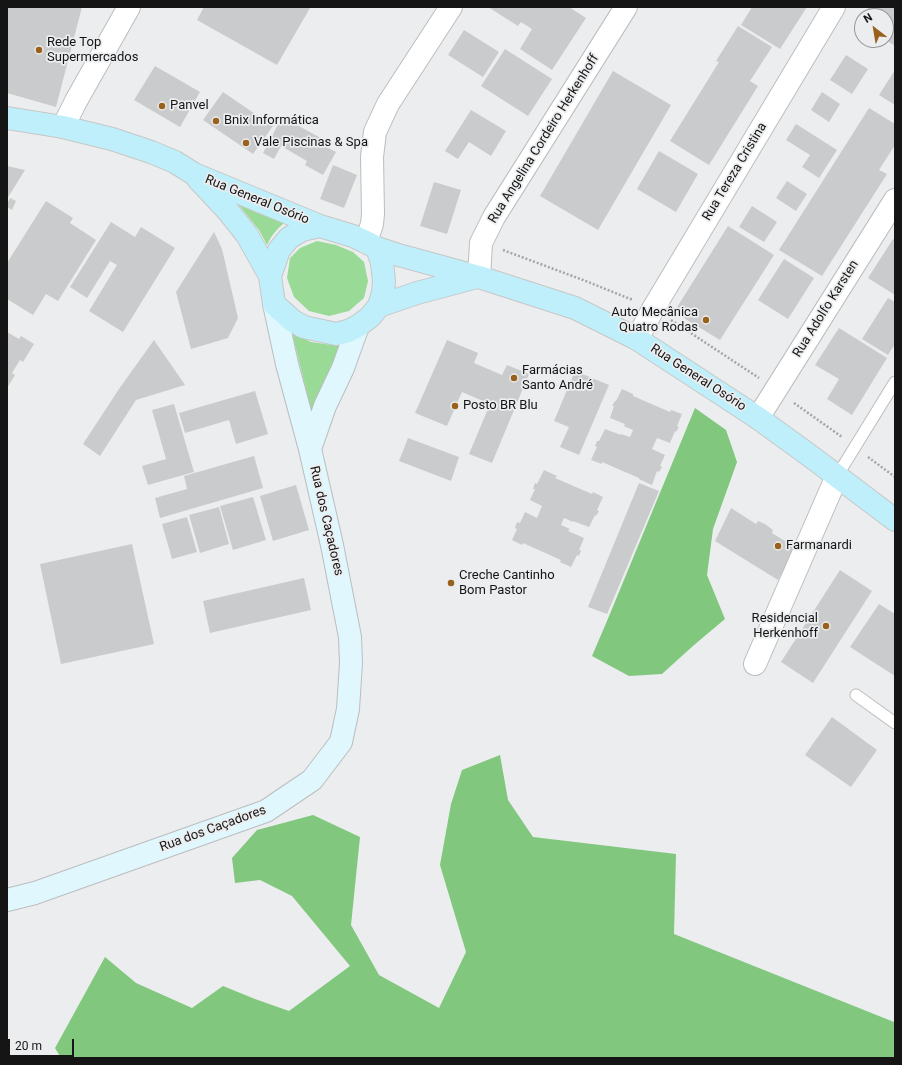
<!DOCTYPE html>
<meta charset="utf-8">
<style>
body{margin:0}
#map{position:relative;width:902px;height:1065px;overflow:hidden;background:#ecedee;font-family:Roboto,sans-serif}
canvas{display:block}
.frame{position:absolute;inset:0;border:8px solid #151516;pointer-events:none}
.north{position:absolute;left:854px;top:8px;width:40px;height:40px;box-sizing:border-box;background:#ecedee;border:1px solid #969798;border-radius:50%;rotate:329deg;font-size:11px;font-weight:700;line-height:16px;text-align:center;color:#151516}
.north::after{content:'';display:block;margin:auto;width:14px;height:18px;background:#99611c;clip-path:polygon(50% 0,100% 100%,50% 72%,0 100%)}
.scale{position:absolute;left:8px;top:1039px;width:66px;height:18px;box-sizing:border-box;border:2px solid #151516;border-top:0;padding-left:5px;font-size:12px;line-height:14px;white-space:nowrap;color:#151516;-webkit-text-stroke:3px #ecedee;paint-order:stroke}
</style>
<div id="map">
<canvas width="902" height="1065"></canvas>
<div class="frame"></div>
<div class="north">N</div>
<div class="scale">20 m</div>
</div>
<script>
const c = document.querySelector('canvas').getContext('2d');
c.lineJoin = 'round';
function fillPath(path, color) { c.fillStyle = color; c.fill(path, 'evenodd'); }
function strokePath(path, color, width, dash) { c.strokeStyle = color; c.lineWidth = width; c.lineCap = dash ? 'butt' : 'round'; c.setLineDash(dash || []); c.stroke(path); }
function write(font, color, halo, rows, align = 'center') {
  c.font = font + ' Roboto,sans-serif'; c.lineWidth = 3.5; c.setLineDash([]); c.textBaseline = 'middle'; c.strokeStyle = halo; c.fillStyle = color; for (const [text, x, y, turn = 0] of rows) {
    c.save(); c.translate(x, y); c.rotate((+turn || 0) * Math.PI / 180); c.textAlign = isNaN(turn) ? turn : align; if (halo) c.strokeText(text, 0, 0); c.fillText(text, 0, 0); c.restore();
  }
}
const green = new Path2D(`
 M238,204L255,212L285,222C277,229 271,236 267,245L259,230Z
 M317,241L336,245L353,252L364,262L368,281L364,298L349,311L329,316L309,311L294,297L287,278L290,258L300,248Z
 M292,333L311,342L332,345L346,341L313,417Z`);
const forest = new Path2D(`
 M695,408L726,430L737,462L713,529L707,575L725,619L694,645L662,674L629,676L592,656L607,621Z
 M500,755L508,800L533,837L676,854L674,934L894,1022L895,1024V1058H61L55,1048L105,957L136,983L192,1008L223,986L255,999L289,1011L350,966L292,896L260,880L235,883L232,858L257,830L313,815L360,837L351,925L379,975L439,1008L466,952L440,865L451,804L462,770Z`);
const building = new Path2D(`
 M7,7H82L56,107L7,93Z
 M204,7H308L310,8L277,65L197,20Z
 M488,7H569L586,18L552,70L520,49L532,29L521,22L518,26Z
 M752,7H807L780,49L741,25Z
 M869,7H895V46L886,40V16H863Z
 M738,26L772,47L750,81L758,86L709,165L670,141L719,62L716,61Z
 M464,30L499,52L483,77L448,55Z
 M505,49L552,79L528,116L481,86Z
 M846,55L868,69L852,94L830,80Z
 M155,66L200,92L180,127L134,100Z
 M895,70V105L879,95Z
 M613,71L671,105L598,230L540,196Z
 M223,92L273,126L253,154L203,120Z
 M822,92L840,104L829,122L811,110Z
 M869,108L895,124V145L879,170L887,174L822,276L779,250Z
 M471,110L506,131L491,156L469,142L458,159L445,151Z
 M282,117L319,137L317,142L336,152L323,175L305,165L307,161L281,146L274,159L263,153Z
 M796,124L837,150L819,178L802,167L810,155L786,140Z
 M659,151L698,174L676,212L637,189Z
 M333,165L357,175L344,208L320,199Z
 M7,166L25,170L7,199Z
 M787,181L807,194L796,211L776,198Z
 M434,182L461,190L447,234L420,226Z
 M10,198L16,201L12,210L7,207V204Z
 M46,201L73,218L70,223L96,240L58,301L46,294L33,315L7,299V263Z
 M752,206L777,222L764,242L739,227Z
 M111,222L135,237L141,227L175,248L123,332L89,311L117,265L110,261L87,298L70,287Z
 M728,226L774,255L720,340L674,312Z
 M214,232L222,249L238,318L228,338L191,349L176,292Z
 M893,239L895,240V295L868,278Z
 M784,259L814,278L788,319L758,300Z
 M888,298L895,302V344L888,355L862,339Z
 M839,328L887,358L852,415L827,399L839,379L815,365Z
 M7,332L19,339L21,336L34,344L23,362L20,360L12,373L15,375L7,388Z
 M154,340L185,385L136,400L100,456L83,444L119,389Z
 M447,340L478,353L474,363L502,375L507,365L529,374L492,463L469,454L490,404L462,392L447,426L415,413Z
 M575,371L609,385L579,455L560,447L569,427L554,421Z
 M622,389L633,394V396L670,412L671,410L682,414L677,426L679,427L676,432L675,431L670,443L657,438L652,449L665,455L660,466L662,467L659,472L657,471L652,485L639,479V478L602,462V464L591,460L597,447L595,446L597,441H599L605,429L621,435V434L630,437L633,430L624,426L625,424L610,418L614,406H612L615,401H616Z
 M255,391L268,434L236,444L229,420L185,433L179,413Z
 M174,404L194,472L148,485L142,466L166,459L152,410Z
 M408,438L459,457L451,481L399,461Z
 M254,456L263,488L160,518L155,498L187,489L184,476Z
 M544,470L557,476L555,478L592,494L593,492L603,497L597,510L599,511L596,516L595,515L589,527L573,521V522L564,518L561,525L570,529L568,531L584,538L579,550H581L579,556L577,555L571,567L560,562L561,560L523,543L522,545L512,540L517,529L515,528L517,522L520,523L525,512L537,518L542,506L530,500L535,489H533L535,483L537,484Z
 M639,483L659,491L607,614L588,607Z
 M296,485L309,530L273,541L260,496Z
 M253,497L266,540L233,550L220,506Z
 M219,507L229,544L200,553L189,515Z
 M731,508L756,524L758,521L765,524L773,530L772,533L796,548L778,580L715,541Z
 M187,517L197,552L172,559L162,524Z
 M132,544L154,644L61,664L40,564Z
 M840,570L872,591L813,683L781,662Z
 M304,578L311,610L210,633L203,601Z
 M879,604L895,614V676L850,647Z
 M832,717L877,750L851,787L805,755Z`);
const path = new Path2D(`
 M503,250L583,280L633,300
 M671,320L759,378
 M794,403L842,437
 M868,457L895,477`);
const service = new Path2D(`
 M837,476L895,382
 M856,695L895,723`);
const minor = new Path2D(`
 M63,127L76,101L129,7
 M366,242L372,224L373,214L372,157L375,132L388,104L451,7
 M479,277L481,243L494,217L626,7
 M637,339L653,309L834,7
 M758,418L895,200
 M755,664L837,476`);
const secondary = new Path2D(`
 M310,449L325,406L343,368L358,326
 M7,900L35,893L266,811L312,780L341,742L348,709L351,663L350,637L332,545L310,449L287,364L274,304`);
const primary = new Path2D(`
 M7,118L63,127L112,139L151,152L175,162L194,174L320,226
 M198,179L228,211L247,235L270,276
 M377,248L382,263L384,281L383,293L379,306L370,317L358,326L348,331L336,334L304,327L293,321L274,304L270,276L279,250L289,238L302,230L320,226L353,236L366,242L377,248L395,254L479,277L575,308L637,339L758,418L813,458L895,520
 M379,306L417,293L477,277`);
const markers = [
 [39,50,4,"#99611c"],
 [162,106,4,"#99611c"],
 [216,121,4,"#99611c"],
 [246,143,4,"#99611c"],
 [706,320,4,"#99611c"],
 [514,378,4,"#99611c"],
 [455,406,4,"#99611c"],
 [778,546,4,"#99611c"],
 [451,583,4,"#99611c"],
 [826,626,4,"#99611c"]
];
const poiNames = [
 ["Rede Top",47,43],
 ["Supermercados",47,58],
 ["Panvel",170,106],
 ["Bnix Informática",224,121],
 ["Vale Piscinas & Spa",254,143],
 ["Auto Mecânica",698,313,"right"],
 ["Quatro Rodas",698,328,"right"],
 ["Farmácias",522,371],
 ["Santo André",522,386],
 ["Posto BR Blu",463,406],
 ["Farmanardi",786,546],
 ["Creche Cantinho",459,576],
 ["Bom Pastor",459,591],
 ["Residencial",818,619,"right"],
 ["Herkenhoff",818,634,"right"]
];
const streetNames = [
 ["Rua Angelina Cordeiro Herkenhoff",544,139,-58],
 ["Rua Tereza Cristina",735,172,-59],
 ["Rua General Osório",257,200,22],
 ["Rua Adolfo Karsten",826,309,-58],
 ["Rua General Osório",698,378,33],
 ["Rua dos Caçadores",326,521,77],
 ["Rua dos Caçadores",213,829,-20]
];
fillPath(green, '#99db96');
fillPath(forest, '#81c77e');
fillPath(building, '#cacbcc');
strokePath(service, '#bcbdbe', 13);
strokePath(minor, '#bcbdbe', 24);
strokePath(secondary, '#bcbdbe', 24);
strokePath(primary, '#c7c7c7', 24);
strokePath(path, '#a4a5a6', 2.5, [2, 2]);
strokePath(service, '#fff', 11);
strokePath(minor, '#fff', 22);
strokePath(secondary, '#dff7fd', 22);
strokePath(primary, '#beeffa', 22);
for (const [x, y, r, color] of markers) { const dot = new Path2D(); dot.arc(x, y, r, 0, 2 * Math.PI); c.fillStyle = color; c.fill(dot); strokePath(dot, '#ecedee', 1.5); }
write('13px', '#151516', '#ecedee', poiNames, 'left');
write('13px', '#151516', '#ecedee', streetNames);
</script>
